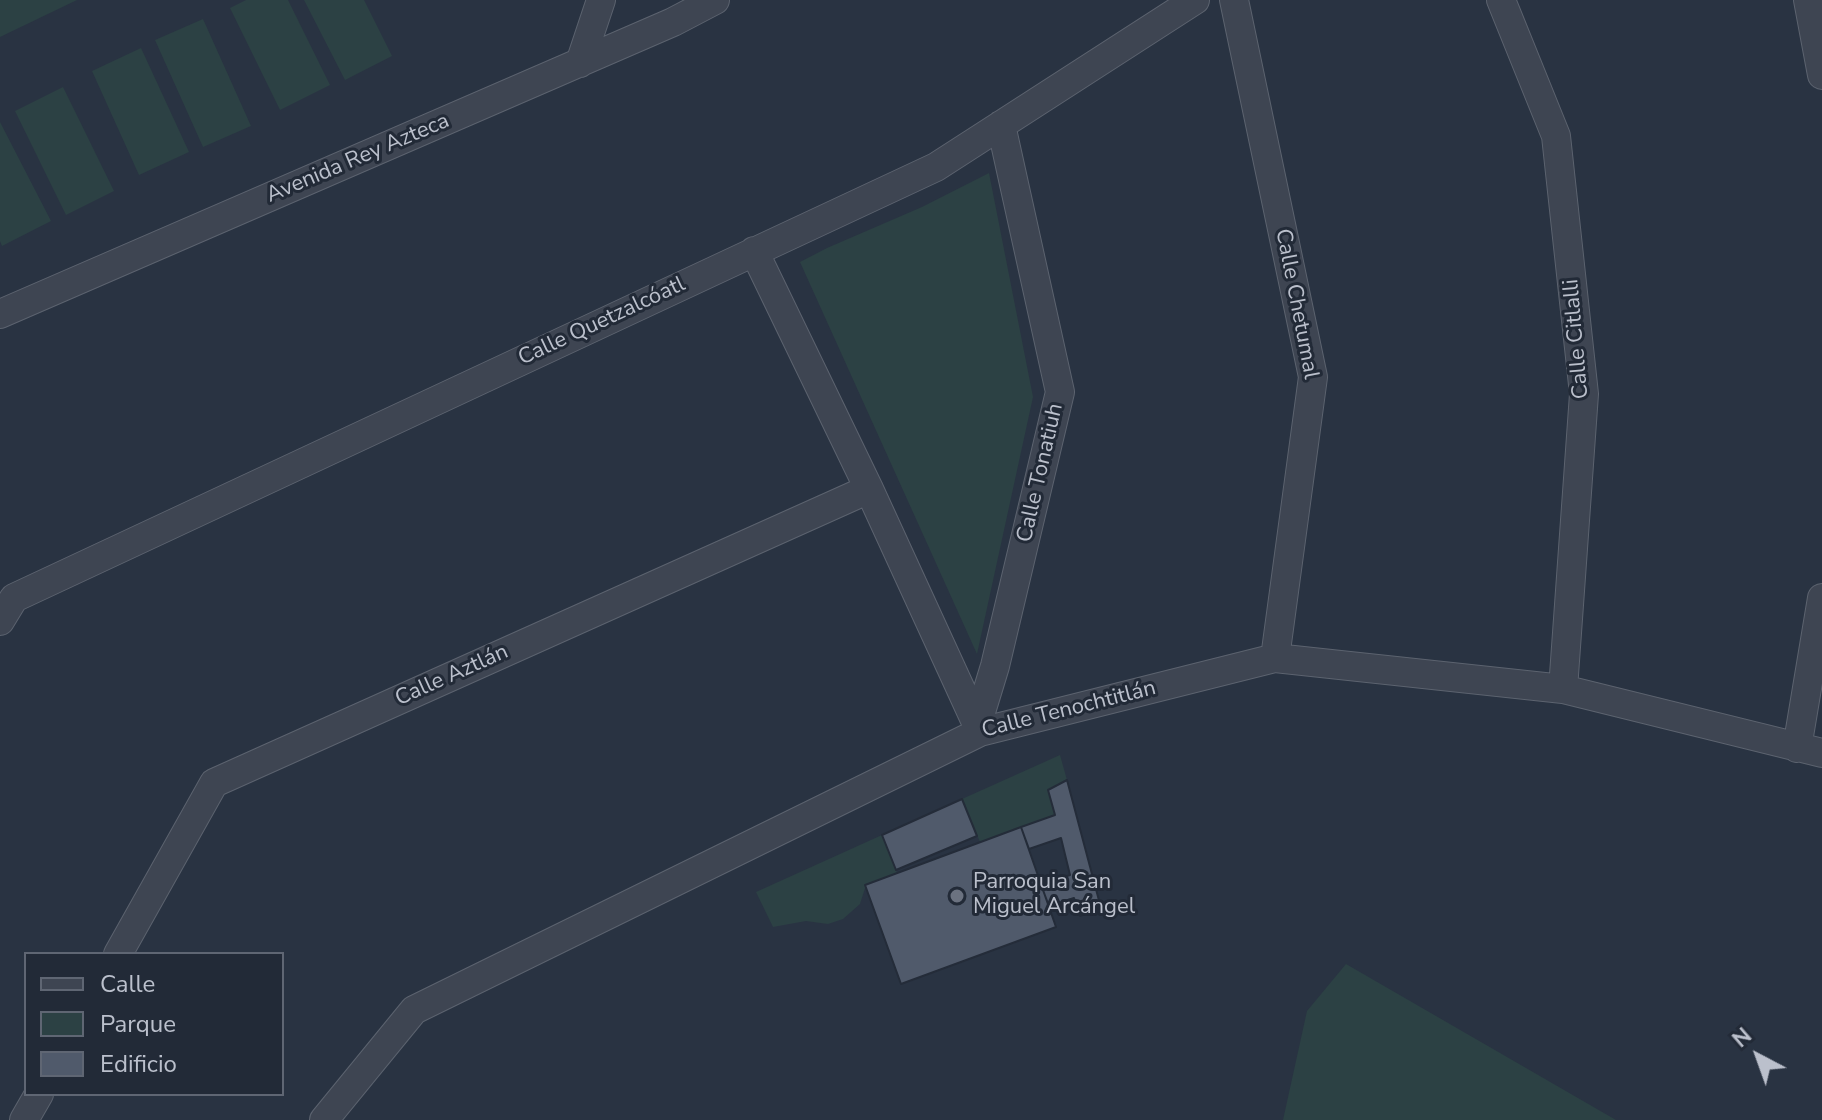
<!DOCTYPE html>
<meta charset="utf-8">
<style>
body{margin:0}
#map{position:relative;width:1822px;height:1120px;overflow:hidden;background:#293342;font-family:"Nunito Sans",sans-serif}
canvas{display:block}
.legend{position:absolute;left:24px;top:952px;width:260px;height:144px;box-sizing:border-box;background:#222a37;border:2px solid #5f6673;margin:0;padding:10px 14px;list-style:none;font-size:24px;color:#bbc0cc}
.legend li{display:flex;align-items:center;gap:16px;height:40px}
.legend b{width:40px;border:2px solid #5f6673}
.north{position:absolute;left:1718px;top:1016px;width:80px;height:80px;-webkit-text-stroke:6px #222a37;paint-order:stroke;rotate:319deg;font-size:22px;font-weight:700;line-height:32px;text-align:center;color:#bbc0cc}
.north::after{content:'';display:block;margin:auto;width:28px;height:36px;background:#bbc0cc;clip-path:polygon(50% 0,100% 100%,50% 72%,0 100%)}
</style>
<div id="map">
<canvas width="1822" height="1120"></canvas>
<ul class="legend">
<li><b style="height:10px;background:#3e4552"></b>Calle</li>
<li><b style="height:22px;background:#2c4144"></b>Parque</li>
<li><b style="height:22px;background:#505a6b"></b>Edificio</li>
</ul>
<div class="north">N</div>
</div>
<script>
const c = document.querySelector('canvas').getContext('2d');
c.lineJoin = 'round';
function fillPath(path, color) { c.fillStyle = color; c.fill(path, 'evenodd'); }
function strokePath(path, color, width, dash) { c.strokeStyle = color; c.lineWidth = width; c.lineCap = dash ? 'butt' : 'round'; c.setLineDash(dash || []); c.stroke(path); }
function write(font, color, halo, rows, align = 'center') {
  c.font = font + ' "Nunito Sans",sans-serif'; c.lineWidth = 6; c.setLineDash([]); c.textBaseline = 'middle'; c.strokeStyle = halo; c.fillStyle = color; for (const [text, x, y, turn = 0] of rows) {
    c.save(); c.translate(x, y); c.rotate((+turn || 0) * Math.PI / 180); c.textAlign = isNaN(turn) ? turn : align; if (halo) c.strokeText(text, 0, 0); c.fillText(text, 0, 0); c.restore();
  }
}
const green = new Path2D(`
 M0,0H77L0,37Z
 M246,0H288L330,85L280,110L230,8Z
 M304,0H364L392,56L345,80Z
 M203,19L251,126L203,147L155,40Z
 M141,48L189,152L139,175L92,71Z
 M63,87L114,191L66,215L15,111Z
 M0,122L51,221L2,246L0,241Z
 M989,173L1033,397L977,654L800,262L827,248L922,207Z
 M1060,755L1067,780L1048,790L1055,815L980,842L962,799Z
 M882,835L897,873L866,885L860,904L843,919L828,924L806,921L773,927L756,892Z
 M1346,964L1616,1120H1283L1307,1011Z`);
const building = new Path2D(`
 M1067,780L1101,908L1080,916L1074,898L1049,906L1041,885L1070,875L1061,838L1029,849L1021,827L1055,815L1048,790Z
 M962,799L977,836L896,870L882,835Z
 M1021,827L1056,927L901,984L865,885Z`);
const street = new Path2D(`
 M1234,0L1313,377L1275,658
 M1501,0L1556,136L1584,394L1563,689
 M1808,0L1822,75
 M580,63L601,0
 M754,251L869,489L980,731
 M0,314L673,22L715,0
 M0,621L14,598L936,167L1195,0
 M977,725L995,666L1060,392L1001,125
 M1797,748L1822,598
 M118,954L214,783L869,489
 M24,1120L39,1094
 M324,1120L414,1010L980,732L1275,658L1563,689L1822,753`);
const markers = [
 [957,896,8,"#6b7280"]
];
const streetNames = [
 ["Avenida Rey Azteca",358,159,-23],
 ["Calle Chetumal",1296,304,79],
 ["Calle Quetzalcóatl",602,322,-25],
 ["Calle Citlalli",1577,339,-95],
 ["Calle Tonatiuh",1041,473,-77],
 ["Calle Aztlán",452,676,-24],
 ["Calle Tenochtitlán",1069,710,-14]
];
const poiNames = [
 ["Parroquia San",973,883],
 ["Miguel Arcángel",973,908]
];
fillPath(green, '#2c4144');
fillPath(building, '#505a6b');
strokePath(building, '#242c39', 2);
strokePath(street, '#5c636f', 30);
strokePath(street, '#3e4552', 28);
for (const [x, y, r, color] of markers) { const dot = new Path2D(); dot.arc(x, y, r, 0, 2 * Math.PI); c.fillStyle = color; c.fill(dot); strokePath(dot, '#222a37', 3); }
write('22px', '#bbc0cc', '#222a37', streetNames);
write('22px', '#bbc0cc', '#222a37', poiNames, 'left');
</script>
